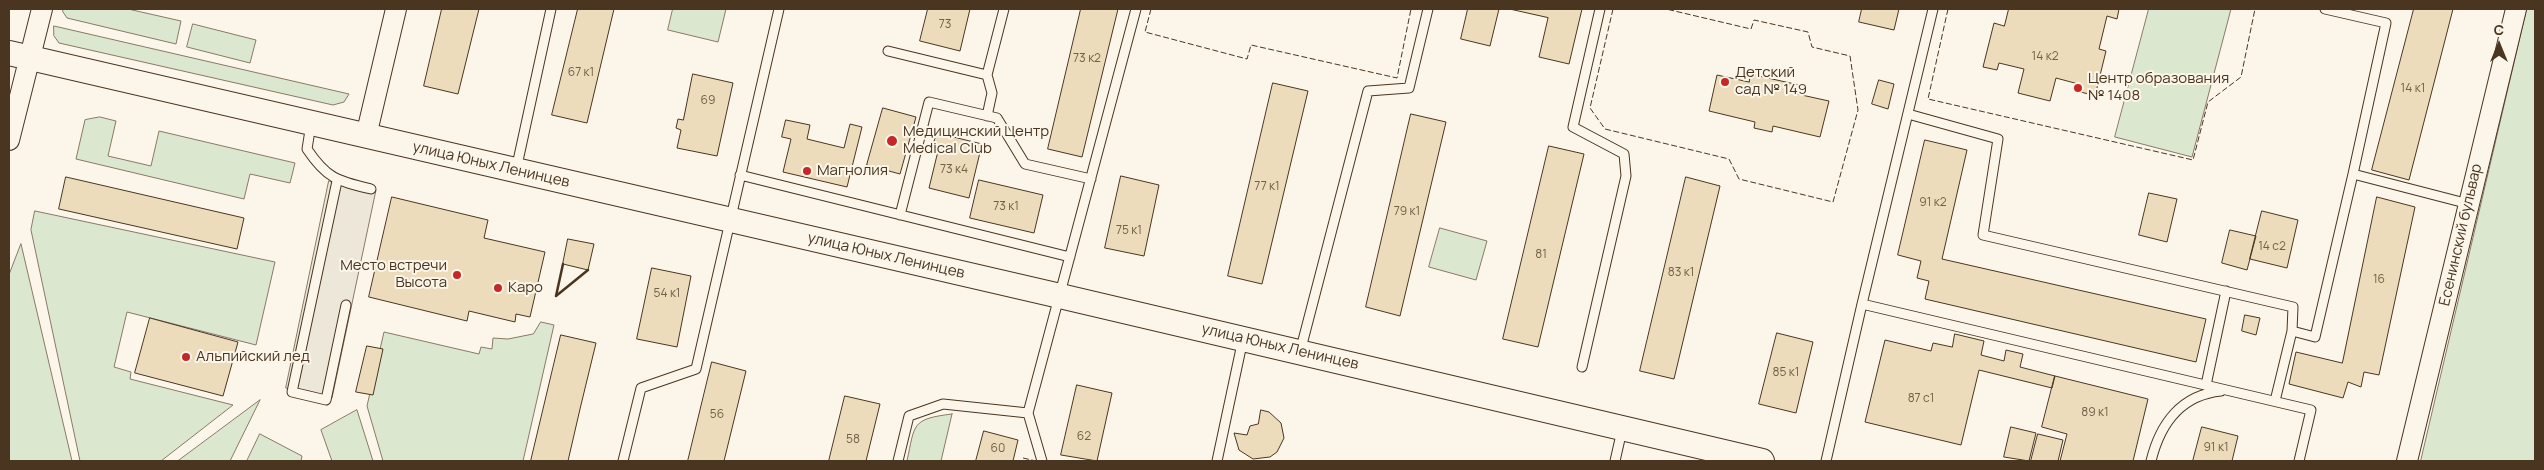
<!DOCTYPE html>
<meta charset="utf-8">
<style>
body{margin:0}
#map{position:relative;width:2544px;height:470px;overflow:hidden;background:#fbf6e9;font-family:Manrope,sans-serif}
canvas{display:block}
.frame{position:absolute;inset:0;border:10px solid #4a3520;pointer-events:none}
.north{position:absolute;left:2474px;top:20px;width:50px;height:50px;-webkit-text-stroke:4px #fbf6e9;paint-order:stroke;rotate:0deg;font-size:14px;font-weight:700;line-height:20px;text-align:center;color:#4a3520}
.north::after{content:'';display:block;margin:auto;width:18px;height:22px;background:#4a3520;clip-path:polygon(50% 0,100% 100%,50% 72%,0 100%)}
</style>
<div id="map">
<canvas width="2544" height="470"></canvas>
<div class="frame"></div>
<div class="north">С</div>
</div>
<script>
const c = document.querySelector('canvas').getContext('2d');
c.lineJoin = 'round';
function fillPath(path, color) { c.fillStyle = color; c.fill(path, 'evenodd'); }
function strokePath(path, color, width, dash) { c.strokeStyle = color; c.lineWidth = width; c.lineCap = dash ? 'butt' : 'round'; c.setLineDash(dash || []); c.stroke(path); }
function write(font, color, halo, rows, align = 'center') {
  c.font = font + ' Manrope,sans-serif'; c.lineWidth = 4; c.setLineDash([]); c.textBaseline = 'middle'; c.strokeStyle = halo; c.fillStyle = color; for (const [text, x, y, turn = 0] of rows) {
    c.save(); c.translate(x, y); c.rotate((+turn || 0) * Math.PI / 180); c.textAlign = isNaN(turn) ? turn : align; if (halo) c.strokeText(text, 0, 0); c.fillText(text, 0, 0); c.restore();
  }
}
const green = new Path2D(`
 M63,9H128L181,21L176,44L67,18L63,12Z
 M673,9H726L718,42L668,30Z
 M2149,9H2231L2192,157L2115,137Z
 M2527,9H2535V461H2421Z
 M193,24L256,40L250,63L187,47Z
 M54,26L349,94L344,102L333,105L59,43L54,36Z
 M100,117L116,121L108,156L151,166L159,131L295,163L290,183L250,174L244,199L76,159L85,120Z
 M35,211L275,262L256,345L127,312L114,367L131,372L130,379L233,405L161,461H80L31,230Z
 M1440,228L1487,241L1476,280L1429,267Z
 M21,244L72,461H9V275Z
 M541,322L554,325L523,461H383L367,406L384,332L479,354L481,347L492,349L493,338L508,339L533,334Z
 M260,400L230,461H178Z
 M357,410L373,461H332L321,430Z
 M952,414L941,461H907C915,424 911,419 952,414Z
 M260,434L302,456L301,461H247Z`);
const parking = new Path2D(`
 M329,181L376,190L332,398L286,388Z`);
const building = new Path2D(`
 M442,9H479L458,94L424,86Z
 M578,9H614L587,123L552,115Z
 M928,9H970L960,51L920,41Z
 M1081,9H1118L1082,157L1048,149Z
 M1468,9H1499L1490,46L1461,39Z
 M1510,9H1582L1569,64L1539,57L1548,18Z
 M1862,9H1899L1894,30L1859,22Z
 M2009,9H2119L2117,19L2107,16L2099,49L2106,51L2095,96L2081,92L2082,85L2056,78L2050,101L2018,93L2024,69L1999,63L1997,70L1983,67L1994,23L2004,26Z
 M2414,9H2453L2409,180L2372,170Z
 M693,74L733,83L717,156L677,148L681,130L676,128L678,119L683,120Z
 M1750,74L1799,85L1797,94L1829,101L1820,137L1773,126L1772,132L1754,128L1755,122L1709,111L1717,75L1749,82Z
 M1879,80L1894,84L1888,109L1872,104Z
 M1273,83L1308,91L1262,284L1228,276Z
 M883,108L916,117L900,174L867,165Z
 M1411,114L1446,122L1400,316L1366,307Z
 M786,120L810,125L807,139L844,148L850,124L862,127L847,187L783,172L791,139L782,137Z
 M937,133L982,144L969,198L929,188L938,151L932,149Z
 M1925,140L1967,150L1942,259L2206,319L2196,362L1925,299L1929,281L1917,278L1921,261L1898,255Z
 M1549,146L1584,154L1538,347L1503,339Z
 M1121,176L1159,185L1144,256L1105,248Z
 M66,177L244,218L237,249L59,209Z
 M1686,177L1720,186L1674,379L1640,371Z
 M979,180L1043,195L1034,233L970,218Z
 M2149,193L2177,199L2167,242L2139,235Z
 M392,197L488,220L484,238L545,252L530,317L516,314L515,322L469,311L467,321L369,297Z
 M2377,197L2415,207L2379,375L2364,372L2361,387L2348,382L2343,398L2289,384L2296,352L2342,363Z
 M2262,211L2298,220L2287,268L2250,259Z
 M2230,230L2256,236L2247,270L2222,263Z
 M568,239L594,244L588,270L563,264Z
 M652,268L691,276L677,347L637,339Z
 M2245,315L2260,318L2256,335L2242,331Z
 M150,318L238,342L223,396L135,373Z
 M1777,333L1813,342L1796,413L1759,404Z
 M1955,334L1984,341L1981,355L2004,361L2006,350L2023,354L2020,367L2055,376L2052,388L1979,370L1961,445L1865,422L1885,340L1931,351L1933,343L1952,347Z
 M561,335L596,343L580,409L568,461H531Z
 M367,346L383,349L373,395L356,392Z
 M712,362L746,371L724,461H688Z
 M2055,376L2148,399L2133,461H2060L2067,434L2042,427Z
 M1077,385L1112,393L1097,461L1061,455Z
 M845,396L880,404L866,461H829Z
 M1261,410L1269,412L1281,423L1284,438L1277,452L1270,457L1253,459L1239,450L1234,433L1247,435L1250,426L1258,424Z
 M2011,427L2036,433L2029,461L2004,457Z
 M2202,427L2238,436L2232,461H2193Z
 M984,431L1018,440L1013,461H976Z
 M2038,434L2063,440L2058,461H2031Z`);
const service = new Path2D(`
 M2325,9L2386,23L2353,174
 M888,51L987,75
 M1908,114L1998,139L1983,235L2293,307L2292,331
 M987,116L992,93L987,75L1004,9
 M311,124L307,149C327,179 338,181 371,189
 M516,170L551,9
 M740,175L1070,257
 M337,181L292,392L326,400L346,305
 M900,215L929,102L997,118L1025,164L1091,179
 M1862,304L1933,9
 M1300,352L1368,91L1409,88L1428,9
 M1582,367L1626,176L1624,154L1573,127L1600,9
 M2206,385L2226,291
 M2275,401L2292,331L2315,337L2353,174L2469,204
 M623,461L641,388L696,369L779,9
 M898,461L909,416L943,404L1028,413
 M1042,461L1028,413L1136,9
 M1217,461L1243,339
 M1615,461L1622,430
 M1826,461L1862,304L2311,410L2299,461
 M2151,461C2160,424 2181,395 2221,391`);
const tertiary = new Path2D(`
 M366,136L396,9
 M9,140L42,9
 M2407,461L2516,9`);
const secondary = new Path2D(`
 M9,53L1060,296L1762,461`);
const fence = new Path2D(`
 M1151,9L1145,32L1247,59L1251,45L1397,78L1411,9
 M1613,9L1590,108L1605,129L1729,159L1739,179L1833,202L1858,110L1850,56L1812,47L1808,32L1754,20L1751,29L1666,9
 M1948,9L1928,99L2193,160L2208,102L2241,77L2255,9
 M1023,458L1036,461`);
const wall = new Path2D(`
 M563,264L556,296L588,270`);
const markers = [
 [1725,82,5,"#c62828"],
 [2078,88,5,"#c62828"],
 [892,141,6,"#c62828"],
 [807,171,5,"#c62828"],
 [457,275,5,"#c62828"],
 [498,288,5,"#c62828"],
 [186,357,5,"#c62828"]
];
const numberNames = [
 ["73",945,25],
 ["14 к2",2045,57],
 ["73 к2",1087,59],
 ["67 к1",581,73],
 ["14 к1",2413,89],
 ["69",708,101],
 ["73 к4",954,170],
 ["77 к1",1267,187],
 ["91 к2",1933,203],
 ["73 к1",1006,207],
 ["79 к1",1407,212],
 ["75 к1",1129,231],
 ["14 с2",2272,247],
 ["81",1541,255],
 ["83 к1",1681,273],
 ["16",2379,280],
 ["54 к1",667,294],
 ["85 к1",1786,373],
 ["87 с1",1921,399],
 ["89 к1",2095,413],
 ["56",717,415],
 ["62",1084,437],
 ["58",853,440],
 ["91 к1",2216,448],
 ["60",998,449]
];
const poiNames = [
 ["Детский",1735,73],
 ["сад № 149",1735,90],
 ["Центр образования",2088,79],
 ["№ 1408",2088,96],
 ["Медицинский Центр",903,132],
 ["Medical Club",903,149],
 ["Магнолия",817,171],
 ["Место встречи",447,266,"right"],
 ["Высота",447,283,"right"],
 ["Kapo",508,288],
 ["Альпийский лед",196,357]
];
const streetNames = [
 ["улица Юных Ленинцев",491,165,13],
 ["Есенинский бульвар",2461,235,-77],
 ["улица Юных Ленинцев",886,256,13],
 ["улица Юных Ленинцев",1280,347,13]
];
fillPath(green, '#dce7d0');
strokePath(green, '#887966', 1);
fillPath(parking, '#ede7d9');
strokePath(parking, '#887966', 1);
fillPath(building, '#ecdcbc');
strokePath(building, '#4a3520', 1);
strokePath(service, '#4a3520', 11);
strokePath(tertiary, '#4a3520', 22);
strokePath(secondary, '#4a3520', 26);
strokePath(service, '#fbf6e9', 9);
strokePath(tertiary, '#fbf6e9', 20);
strokePath(secondary, '#fbf6e9', 24);
strokePath(fence, '#4a3520', 1, [6, 2.5]);
strokePath(wall, '#4a3520', 2.5);
for (const [x, y, r, color] of markers) { const dot = new Path2D(); dot.arc(x, y, r, 0, 2 * Math.PI); c.fillStyle = color; c.fill(dot); strokePath(dot, '#fbf6e9', 2); }
write('12px', '#725f47', null, numberNames);
write('15px', '#4a3520', '#fbf6e9', poiNames, 'left');
write('15px', '#4a3520', '#fbf6e9', streetNames);
</script>
